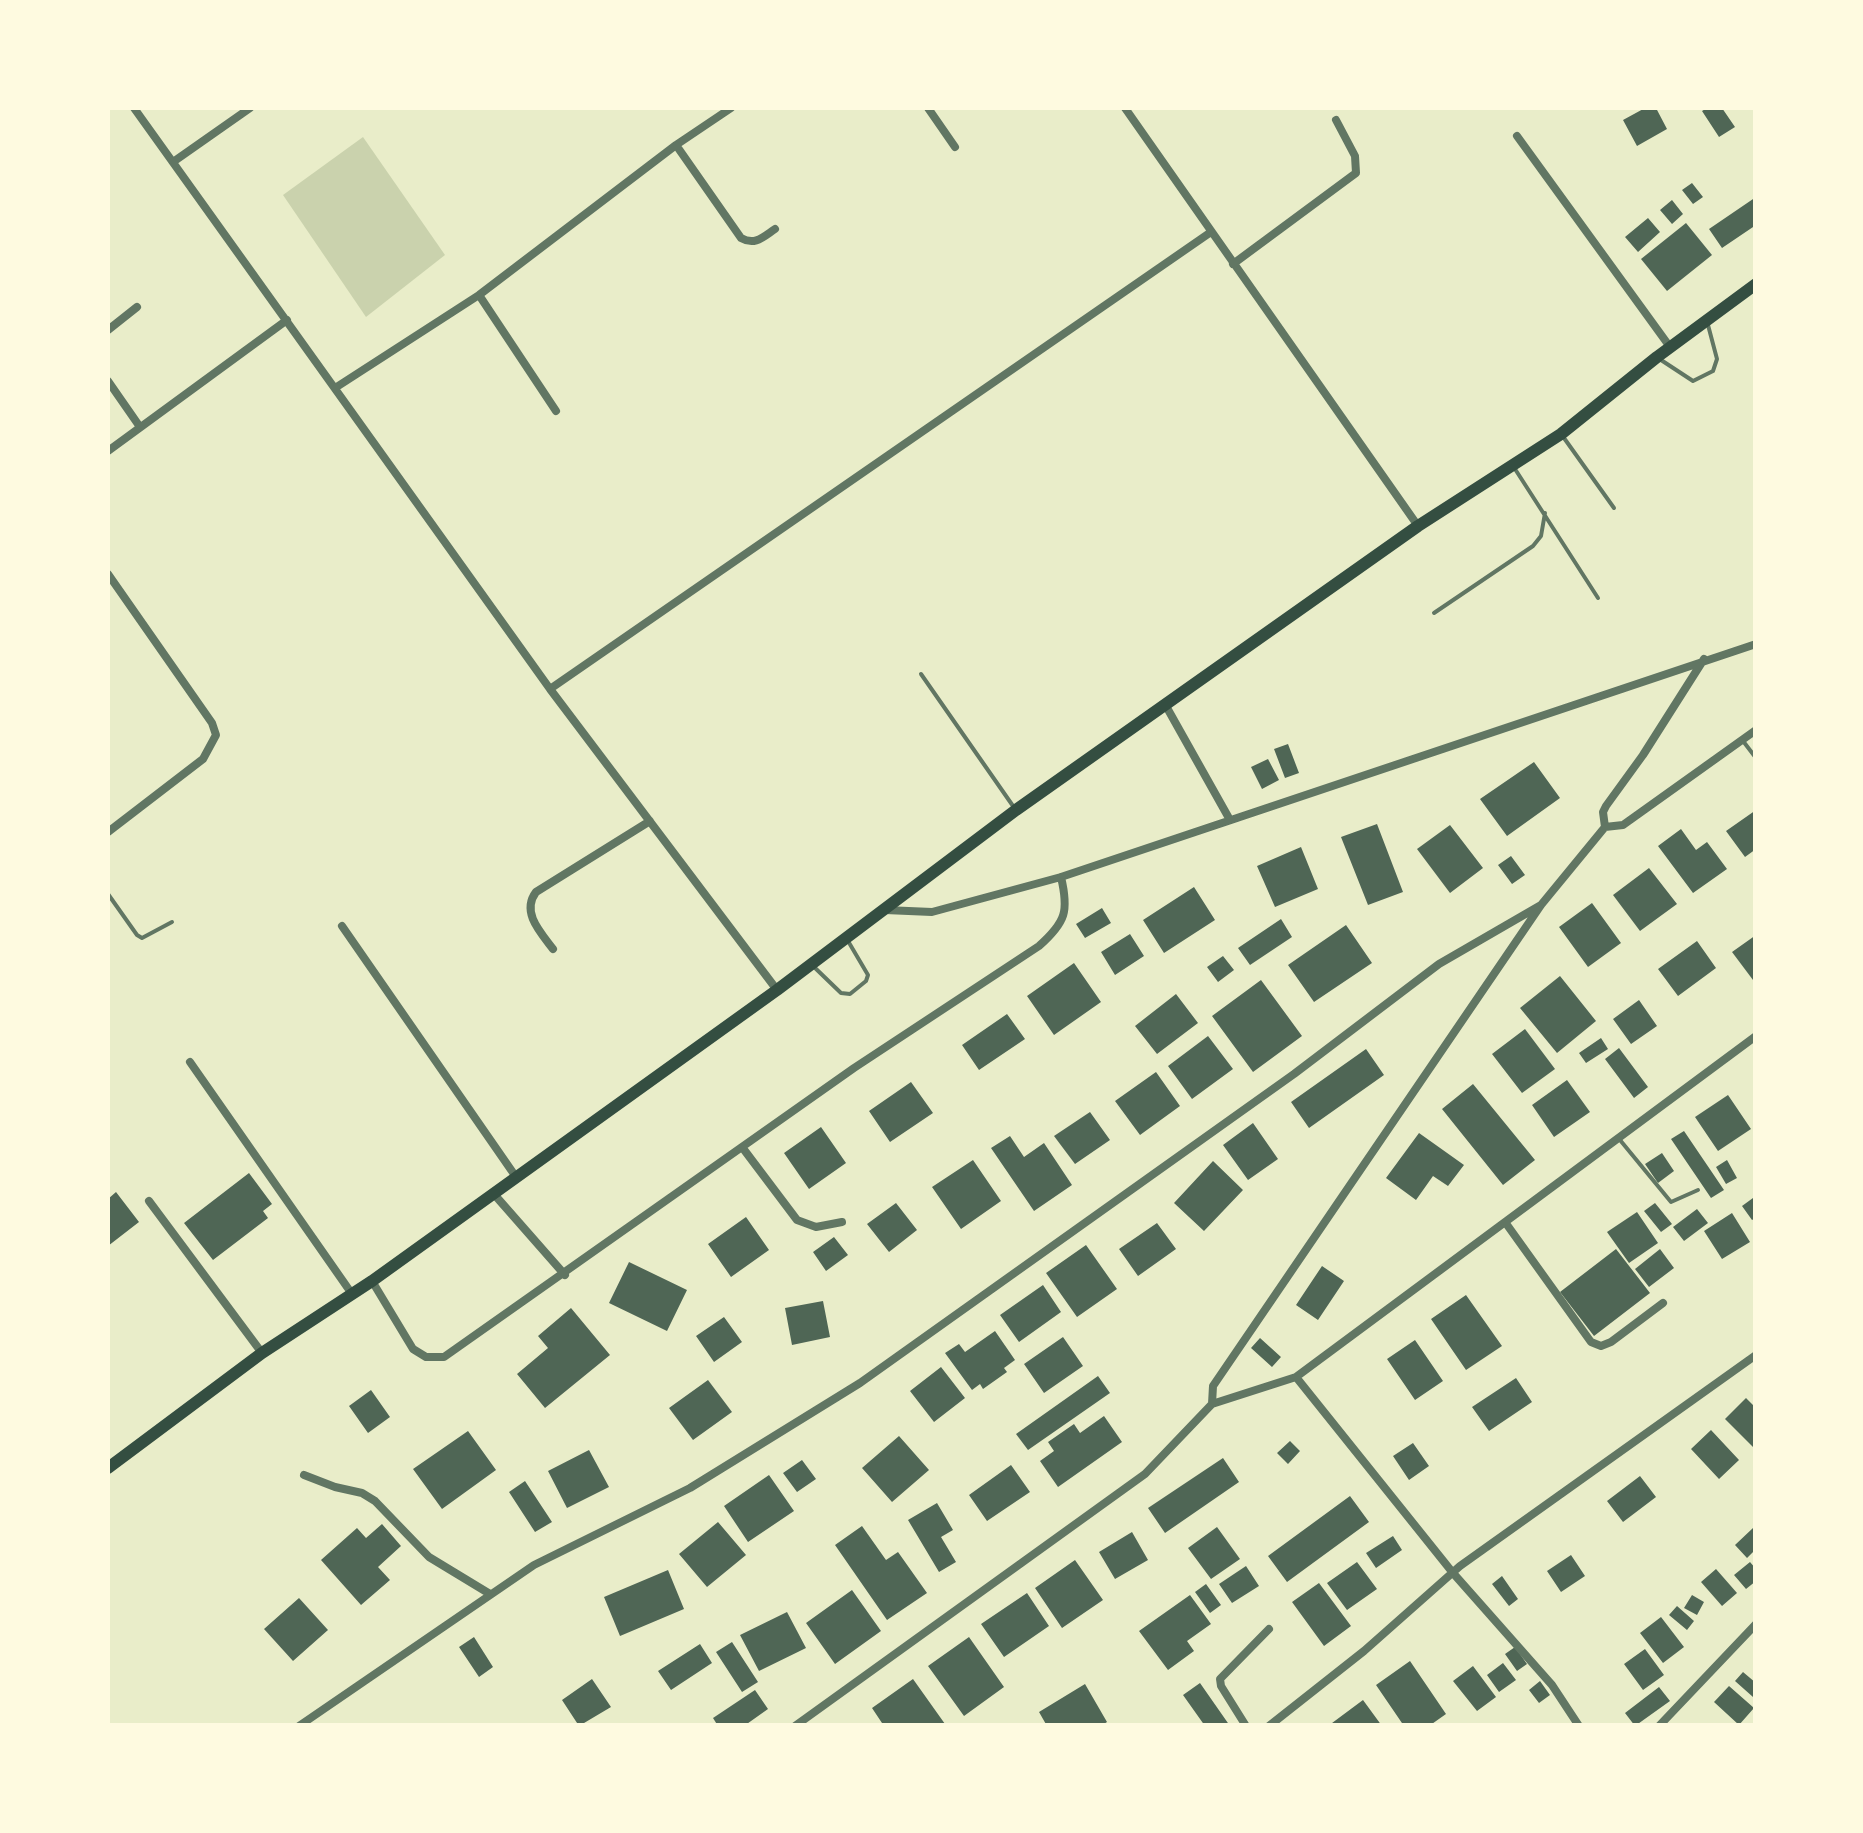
<!DOCTYPE html>
<style>
body{margin:0}
#map{position:relative;width:1863px;height:1833px;overflow:hidden;background:#e9edc9;font-family:Karla,sans-serif}
canvas{display:block}
.frame{position:absolute;inset:0;border:110px solid #fefae0;pointer-events:none}
</style>
<div id="map">
<canvas width="1863" height="1833"></canvas>
<div class="frame"></div>
</div>
<script>
const c = document.querySelector('canvas').getContext('2d');
c.lineJoin = 'round';
function fillPath(path, color) { c.fillStyle = color; c.fill(path, 'evenodd'); }
function strokePath(path, color, width, dash) { c.strokeStyle = color; c.lineWidth = width; c.lineCap = dash ? 'butt' : 'round'; c.setLineDash(dash || []); c.stroke(path); }
const green = new Path2D(`
 M363,137L445,255L366,317L283,195Z`);
const building = new Path2D(`
 M1645,108H1656L1667,129L1637,146L1623,120Z
 M1707,108H1722L1735,127L1719,137L1702,111Z
 M1692,183L1703,197L1693,204L1682,190Z
 M1756,197V225L1722,248L1709,229Z
 M1672,200L1683,214L1672,224L1660,210Z
 M1648,218L1660,232L1638,252L1625,237Z
 M1686,223L1712,255L1667,291L1641,259Z
 M1288,744L1299,773L1285,778L1274,749Z
 M1268,759L1279,780L1262,789L1251,767Z
 M1534,762L1560,798L1507,836L1480,799Z
 M1756,810V849L1745,857L1726,831Z
 M1377,824L1403,892L1368,905L1341,837Z
 M1450,825L1483,868L1450,893L1417,849Z
 M1681,829L1696,850L1707,842L1727,869L1693,893L1658,846Z
 M1301,847L1318,889L1275,907L1257,866Z
 M1511,856L1525,875L1512,884L1498,865Z
 M1649,868L1677,904L1640,931L1613,895Z
 M1194,887L1215,920L1164,953L1143,920Z
 M1592,903L1621,943L1588,967L1559,927Z
 M1102,908L1111,923L1085,938L1076,924Z
 M1281,919L1292,937L1250,965L1238,948Z
 M1346,925L1372,963L1314,1002L1288,965Z
 M1130,934L1144,956L1115,975L1101,952Z
 M1756,935V984L1732,952Z
 M1697,941L1716,968L1678,996L1658,969Z
 M1223,956L1234,970L1218,982L1207,967Z
 M1074,963L1101,1002L1054,1035L1027,996Z
 M1560,976L1596,1021L1557,1053L1520,1008Z
 M1261,980L1302,1036L1253,1072L1212,1016Z
 M1176,994L1198,1023L1157,1054L1135,1026Z
 M1639,1000L1657,1026L1631,1044L1613,1019Z
 M1007,1014L1025,1039L979,1070L962,1045Z
 M1525,1029L1555,1069L1522,1093L1492,1054Z
 M1208,1036L1233,1069L1192,1099L1168,1066Z
 M1601,1038L1608,1049L1586,1063L1579,1053Z
 M1619,1048L1648,1087L1634,1098L1605,1059Z
 M1366,1049L1384,1075L1309,1128L1291,1102Z
 M1156,1072L1180,1106L1140,1135L1115,1101Z
 M1567,1080L1590,1112L1554,1137L1532,1105Z
 M911,1082L933,1113L890,1142L869,1111Z
 M1473,1084L1535,1160L1503,1185L1442,1109Z
 M1728,1095L1751,1129L1718,1151L1695,1117Z
 M1090,1112L1110,1140L1075,1164L1054,1136Z
 M1253,1123L1278,1159L1248,1180L1223,1145Z
 M821,1127L846,1163L809,1189L784,1153Z
 M1684,1131L1724,1190L1711,1198L1671,1139Z
 M1419,1133L1464,1165L1448,1186L1433,1176L1416,1200L1386,1178Z
 M1010,1136L1024,1157L1044,1143L1072,1185L1034,1211L991,1148Z
 M1662,1153L1674,1171L1658,1183L1645,1164Z
 M973,1160L1001,1201L961,1229L932,1187Z
 M1727,1160L1737,1178L1726,1184L1716,1167Z
 M1213,1161L1243,1190L1204,1231L1174,1203Z
 M249,1173L272,1204L263,1211L268,1218L213,1260L184,1223Z
 M116,1192L139,1222L108,1246V1199Z
 M1753,1198L1756,1218L1752,1220L1742,1206Z
 M896,1203L917,1230L889,1252L867,1224Z
 M1655,1203L1672,1224L1661,1232L1644,1211Z
 M1697,1209L1708,1223L1684,1241L1673,1227Z
 M1637,1212L1658,1243L1629,1263L1607,1232Z
 M1732,1213L1750,1242L1722,1259L1704,1231Z
 M746,1217L769,1250L731,1277L708,1244Z
 M1157,1223L1176,1249L1138,1276L1119,1249Z
 M834,1237L848,1255L826,1271L813,1252Z
 M1086,1245L1117,1289L1077,1317L1046,1273Z
 M1616,1249L1650,1293L1594,1336L1560,1292Z
 M1660,1249L1674,1268L1649,1287L1635,1269Z
 M629,1262L687,1290L667,1331L609,1303Z
 M1322,1266L1344,1281L1318,1320L1296,1305Z
 M1043,1285L1061,1312L1019,1342L1000,1315Z
 M1466,1295L1502,1346L1466,1370L1431,1319Z
 M823,1301L830,1337L792,1345L785,1308Z
 M571,1308L610,1355L545,1408L517,1374L548,1348L538,1336Z
 M724,1317L742,1342L714,1362L696,1336Z
 M995,1331L1015,1360L1004,1368L1007,1372L983,1389L980,1384L972,1390L945,1353L959,1344L965,1352Z
 M1063,1337L1083,1366L1044,1393L1024,1364Z
 M1260,1338L1281,1357L1272,1367L1251,1348Z
 M1415,1340L1443,1381L1415,1400L1387,1359Z
 M941,1367L965,1398L934,1422L910,1391Z
 M1098,1376L1110,1393L1028,1450L1016,1434Z
 M1516,1378L1532,1402L1489,1431L1472,1407Z
 M708,1380L732,1412L693,1440L669,1408Z
 M371,1390L390,1417L368,1433L349,1406Z
 M1746,1398L1756,1408L1753,1447L1725,1419Z
 M1104,1416L1122,1442L1058,1487L1040,1461L1054,1451L1048,1442L1074,1424L1080,1433Z
 M1711,1430L1739,1460L1719,1479L1691,1449Z
 M468,1431L496,1470L442,1509L413,1469Z
 M899,1436L929,1470L892,1502L862,1468Z
 M1290,1441L1300,1451L1288,1464L1277,1453Z
 M1413,1443L1429,1466L1409,1480L1393,1456Z
 M589,1450L609,1487L567,1508L548,1471Z
 M1223,1458L1239,1482L1165,1533L1148,1508Z
 M802,1460L816,1479L797,1492L783,1473Z
 M1011,1465L1030,1492L987,1521L969,1495Z
 M769,1475L794,1511L748,1542L724,1506Z
 M1640,1476L1656,1497L1623,1522L1607,1501Z
 M525,1481L552,1522L535,1532L509,1492Z
 M1350,1496L1369,1522L1287,1582L1268,1556Z
 M937,1503L953,1530L941,1537L956,1562L939,1572L908,1520Z
 M718,1522L746,1555L707,1587L679,1554Z
 M382,1524L401,1546L378,1567L390,1580L361,1605L321,1560L357,1528L366,1538Z
 M862,1526L886,1560L898,1552L927,1593L887,1620L835,1545Z
 M1217,1527L1240,1559L1211,1579L1188,1548Z
 M1753,1528L1756,1549L1747,1558L1735,1545Z
 M1132,1532L1148,1560L1115,1579L1099,1552Z
 M1393,1536L1402,1550L1376,1568L1366,1553Z
 M1571,1555L1585,1576L1561,1592L1547,1571Z
 M1075,1560L1103,1600L1062,1628L1035,1588Z
 M1357,1562L1377,1589L1347,1610L1327,1583Z
 M1750,1562L1756,1569V1581L1746,1589L1734,1575Z
 M1246,1566L1259,1586L1232,1603L1219,1584Z
 M1716,1569L1737,1593L1722,1606L1701,1582Z
 M668,1570L684,1609L620,1636L604,1597Z
 M1502,1576L1518,1599L1509,1606L1492,1584Z
 M1319,1583L1351,1626L1324,1646L1292,1602Z
 M1206,1584L1221,1605L1210,1613L1195,1592Z
 M852,1590L881,1631L835,1664L806,1623Z
 M1027,1593L1049,1626L1004,1657L981,1624Z
 M1190,1595L1211,1624L1187,1641L1194,1651L1168,1670L1139,1631Z
 M1692,1595L1704,1602L1697,1615L1684,1608Z
 M299,1598L328,1630L293,1661L264,1629Z
 M1677,1606L1694,1621L1687,1630L1669,1615Z
 M787,1612L806,1648L759,1671L740,1635Z
 M1661,1617L1684,1647L1663,1663L1640,1633Z
 M474,1637L493,1667L479,1677L459,1647Z
 M969,1637L1004,1687L964,1716L928,1666Z
 M732,1642L758,1682L742,1692L716,1652Z
 M700,1644L712,1663L671,1690L658,1671Z
 M1515,1647L1527,1664L1517,1671L1505,1654Z
 M1645,1649L1664,1675L1643,1690L1624,1664Z
 M1410,1661L1446,1714L1429,1726H1404L1376,1685Z
 M1503,1663L1516,1680L1499,1692L1487,1675Z
 M1473,1666L1496,1697L1477,1711L1453,1681Z
 M1743,1672L1756,1683L1753,1697L1735,1681Z
 M592,1679L611,1707L579,1726L562,1700Z
 M913,1679L945,1724L884,1726L872,1708Z
 M1540,1681L1550,1695L1539,1703L1529,1690Z
 M1200,1683L1230,1726H1205L1183,1695Z
 M1085,1684L1107,1722L1101,1726H1047L1039,1712Z
 M1729,1686L1754,1708L1739,1725L1714,1702Z
 M1659,1687L1670,1701L1635,1726L1625,1713Z
 M755,1690L768,1709L744,1726H718L713,1718Z
 M1363,1700L1382,1726H1328Z`);
const service = new Path2D(`
 M1661,360L1693,381L1713,371L1717,359L1708,325
 M1564,438L1614,508
 M1515,469L1598,598
 M1434,613L1533,546L1541,536L1545,513
 M921,674L1013,806
 M1743,741L1756,758
 M108,894L137,935L142,938L172,922
 M813,966L841,993L850,994L866,981L868,975L848,941
 M1620,1140L1671,1202L1698,1190`);
const minor = new Path2D(`
 M134,108L550,689L777,990
 M928,108L955,147
 M1125,108L1418,526
 M1517,136L1670,347
 M676,145L741,238C755,246 763,237 775,229
 M173,162L250,108
 M1233,264L1356,173L1355,156L1336,120
 M479,295L556,411
 M108,330L137,307
 M108,381L140,427
 M335,388L479,295L676,145L731,108
 M108,451L287,320
 M108,574L212,723L216,735L203,759L108,832
 M550,689L1211,232
 M1166,706L1230,820
 M1605,827L1623,825L1756,730
 M885,910L932,912L1061,877L1756,644
 M342,926L516,1177
 M553,949C540,932 521,912 536,892L650,821
 M190,1062L352,1294
 M742,1147L797,1220L816,1227L842,1222
 M493,1193L565,1275
 M149,1201L262,1353
 M1505,1222L1591,1342L1601,1346L1611,1342L1663,1303
 M372,1281L413,1349L426,1357H444L854,1068L1039,946C1066,922 1069,911 1061,877
 M1296,1377L1756,1036
 M1212,1404L1213,1386L1541,905L1605,827L1603,812L1606,806L1643,755L1704,659
 M304,1475L335,1487L362,1493L375,1501L429,1557L490,1594
 M299,1726L534,1565L690,1488L860,1383L1294,1074L1439,964L1541,905
 M795,1726L1145,1474L1212,1404L1296,1377L1453,1573L1552,1685L1579,1726
 M1246,1726L1221,1686L1220,1679L1269,1629
 M1269,1726L1364,1651L1460,1566L1756,1355
 M1659,1726L1756,1624`);
const primary = new Path2D(`
 M108,1468L262,1353L372,1281L777,990L1016,810L1418,526L1561,434L1657,357L1756,284`);
fillPath(green, '#cad2ad');
fillPath(building, '#4f6655');
strokePath(service, '#617663', 4);
strokePath(minor, '#617663', 8);
strokePath(primary, '#344e41', 12);
</script>
